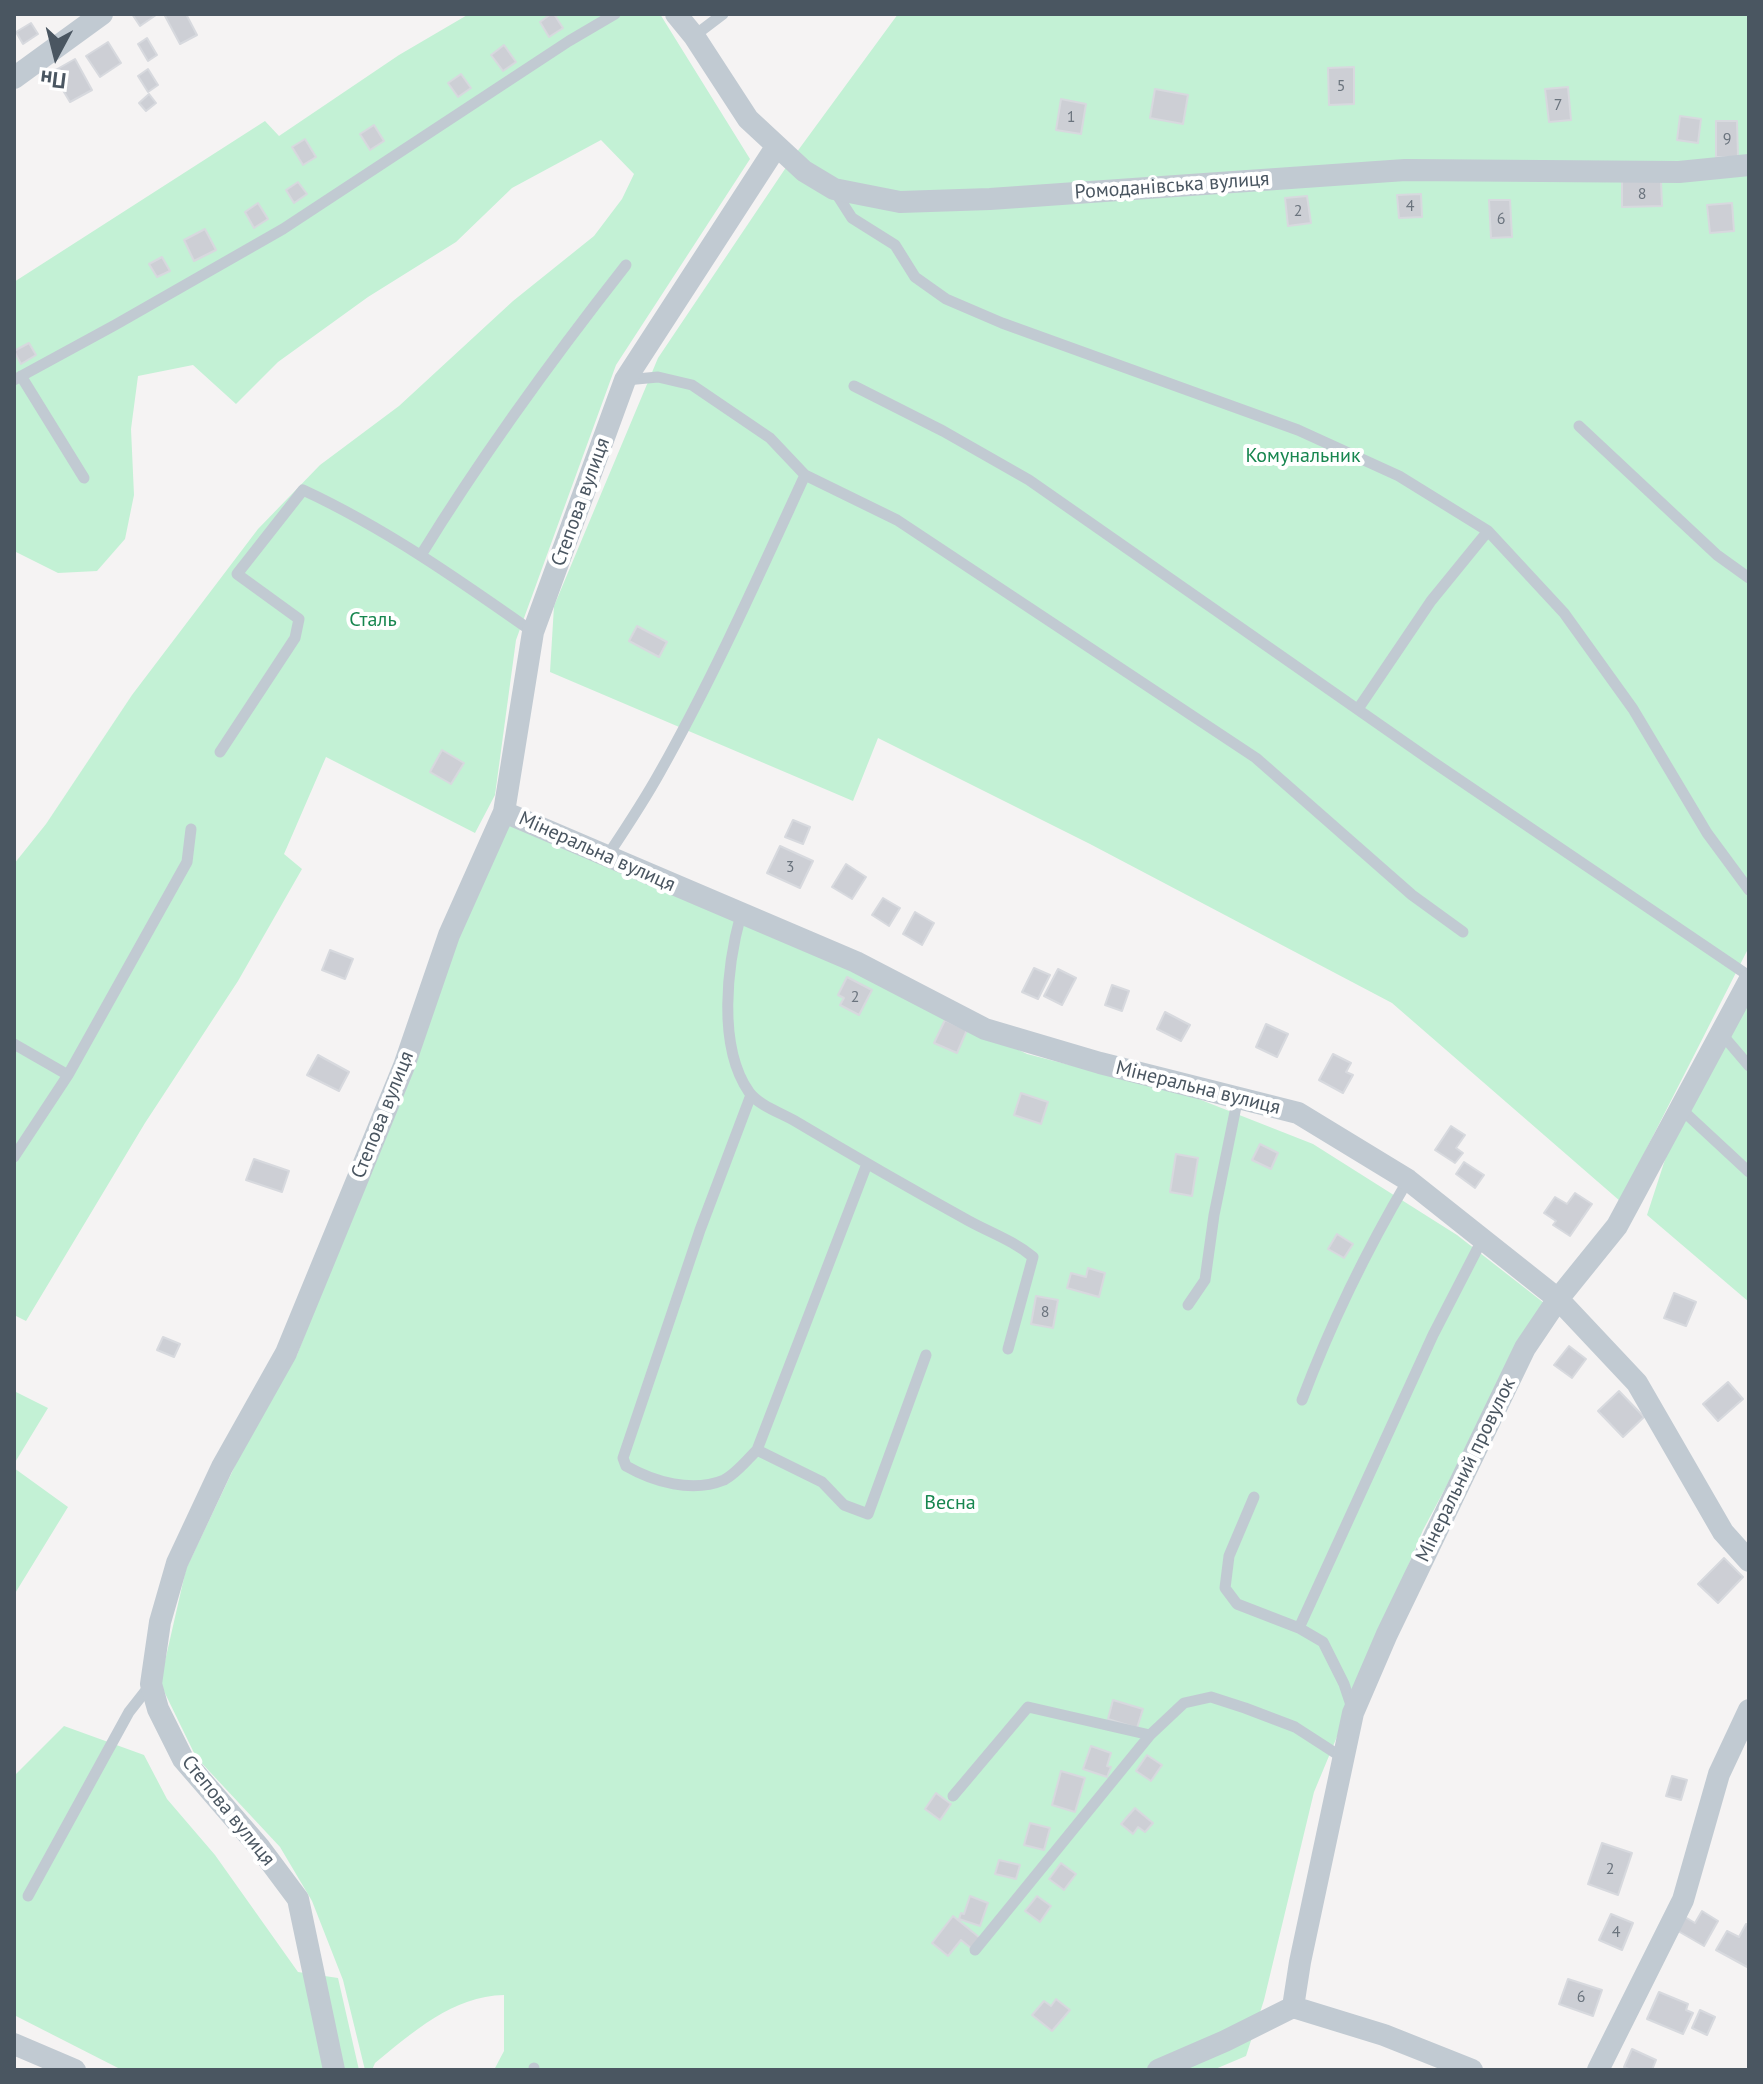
<!DOCTYPE html>
<meta charset="utf-8">
<style>
body{margin:0}
#map{position:relative;width:1763px;height:2084px;overflow:hidden;background:#f5f3f3;font-family:"PT Sans",sans-serif}
canvas{display:block}
.frame{position:absolute;inset:0;border:16px solid #4a5661;pointer-events:none}
.north{position:absolute;left:16px;top:16px;width:80px;height:80px;-webkit-text-stroke:6px #fff;paint-order:stroke;rotate:187deg;font-size:22px;font-weight:700;line-height:32px;text-align:center;color:#4a5661}
.north::after{content:'';display:block;margin:auto;width:28px;height:36px;background:#4a5661;clip-path:polygon(50% 0,100% 100%,50% 72%,0 100%)}
</style>
<div id="map">
<canvas width="1763" height="2084"></canvas>
<div class="frame"></div>
<div class="north">Пн</div>
</div>
<script>
const c = document.querySelector('canvas').getContext('2d');
c.lineJoin = 'round';
function fillPath(path, color) { c.fillStyle = color; c.fill(path, 'evenodd'); }
function strokePath(path, color, width, dash) { c.strokeStyle = color; c.lineWidth = width; c.lineCap = dash ? 'butt' : 'round'; c.setLineDash(dash || []); c.stroke(path); }
function write(font, color, halo, rows, align = 'center') {
  c.font = font + ' "PT Sans",sans-serif'; c.lineWidth = 8; c.setLineDash([]); c.textBaseline = 'middle'; c.strokeStyle = halo; c.fillStyle = color; for (const [text, x, y, turn = 0] of rows) {
    c.save(); c.translate(x, y); c.rotate((+turn || 0) * Math.PI / 180); c.textAlign = isNaN(turn) ? turn : align; if (halo) c.strokeText(text, 0, 0); c.fillText(text, 0, 0); c.restore();
  }
}
const green = new Path2D(`
 M469,14H660L750,159L616,365L516,640L495,795L475,833L326,757L284,854L302,869L238,981L145,1123L26,1321L14,1315V864L46,824L132,695L258,529L320,465L399,406L513,301L594,236L622,199L634,174L601,140L512,188L456,242L368,297L278,362L236,404L193,365L138,376L131,429L134,495L125,539L97,571L58,573L14,551V282L265,121L279,136L399,55Z
 M898,14H1749V947L1620,1201L1392,1003L1090,844L878,738L853,801L550,672L554,606L658,358L791,160Z
 M508,822L827,955L1027,1054L1191,1096L1313,1144L1457,1235L1544,1303L1423,1530L1314,1792L1264,2000L1246,2056L1213,2070H494L504,2051V1995C453,1996 413,2032 375,2063L372,2070H365L343,1980L312,1901L280,1847L196,1757L160,1683L186,1569L260,1413L297,1355L455,947Z
 M1749,999V1302L1647,1215L1674,1132Z
 M14,1391L48,1408L14,1464Z
 M14,1468L68,1507L14,1595Z
 M64,1726L144,1755L167,1799L215,1855L298,1972L338,1978L359,2070H122L14,2015V1776Z`);
const building = new Path2D(`
 M132,14H155L156,15L140,26Z
 M164,14H186L197,35L180,44Z
 M551,14H554L563,28L549,37L540,22Z
 M31,23L38,34L23,44L16,32Z
 M147,38L157,55L148,61L138,44Z
 M108,42L121,63L100,77L86,56Z
 M504,45L516,62L503,71L491,55Z
 M75,59L92,90L70,102L52,72Z
 M1354,67V104L1329,105L1328,68Z
 M148,69L158,85L148,92L138,76Z
 M461,74L471,88L458,97L448,83Z
 M1568,87L1571,120L1549,122L1545,89Z
 M1155,89L1188,95L1183,124L1150,118Z
 M149,94L156,103L146,111L139,103Z
 M1061,99L1086,104L1081,134L1056,130Z
 M1680,116L1701,119L1698,143L1677,140Z
 M1716,121H1737L1738,157H1716Z
 M374,125L384,141L370,150L360,134Z
 M305,139L316,157L303,165L292,147Z
 M1622,181H1661L1662,206L1622,207Z
 M298,182L307,194L294,203L286,190Z
 M1421,194L1422,217L1399,218L1397,195Z
 M1307,196L1311,223L1288,226L1285,198Z
 M1489,200H1510L1512,237L1491,238Z
 M258,203L268,219L254,228L245,212Z
 M1732,203L1734,231L1710,233L1707,205Z
 M205,229L216,250L194,261L184,240Z
 M162,257L170,271L157,277L149,264Z
 M29,343L36,355L21,364L14,351Z
 M637,626L667,642L659,657L629,641Z
 M442,750L464,763L451,784L430,772Z
 M793,820L810,827L803,844L785,837Z
 M780,846L813,861L800,888L767,873Z
 M846,864L866,877L852,899L832,887Z
 M883,898L900,908L889,926L872,915Z
 M915,912L934,923L922,945L903,934Z
 M330,950L353,959L345,979L322,970Z
 M1034,968L1050,975L1038,999L1022,992Z
 M1058,969L1076,978L1062,1005L1044,996Z
 M847,977L872,990L859,1015L840,1005L844,998L838,995Z
 M1112,985L1129,991L1122,1011L1105,1005Z
 M1165,1012L1190,1025L1181,1041L1157,1029Z
 M945,1020L967,1030L957,1053L934,1043Z
 M1266,1024L1288,1034L1277,1057L1256,1047Z
 M1333,1054L1351,1063L1346,1072L1353,1075L1343,1093L1319,1080Z
 M318,1055L349,1072L339,1091L307,1075Z
 M1021,1093L1048,1102L1041,1124L1014,1115Z
 M1451,1126L1465,1135L1456,1148L1463,1153L1455,1163L1435,1150Z
 M1260,1144L1278,1153L1271,1169L1252,1160Z
 M1176,1154L1198,1158L1192,1196L1170,1192Z
 M254,1159L289,1171L282,1192L246,1180Z
 M1464,1162L1484,1175L1475,1188L1456,1174Z
 M1575,1193L1592,1204L1570,1236L1553,1225L1556,1221L1544,1213L1555,1197L1567,1204Z
 M1337,1234L1353,1244L1344,1258L1328,1249Z
 M1088,1268L1105,1273L1099,1297L1067,1288L1071,1273L1086,1277Z
 M1674,1293L1696,1302L1686,1326L1664,1318Z
 M1036,1296L1058,1300L1053,1328L1031,1324Z
 M163,1337L180,1344L174,1357L157,1350Z
 M1569,1346L1586,1359L1572,1378L1554,1365Z
 M1728,1382L1743,1399L1718,1421L1703,1404Z
 M1619,1391L1644,1417L1623,1437L1598,1411Z
 M1724,1558L1743,1577L1718,1603L1698,1584Z
 M1113,1700L1143,1709L1137,1728L1108,1719Z
 M1091,1746L1111,1753L1107,1766L1111,1767L1107,1777L1083,1769Z
 M1147,1755L1162,1765L1151,1781L1136,1771Z
 M1061,1771L1085,1778L1075,1812L1052,1805Z
 M1672,1776L1687,1780L1681,1800L1666,1796Z
 M936,1793L951,1804L940,1820L925,1809Z
 M1135,1808L1153,1823L1145,1832L1138,1827L1133,1834L1121,1824Z
 M1030,1823L1050,1828L1044,1850L1024,1845Z
 M1602,1843L1632,1853L1618,1895L1588,1884Z
 M999,1860L1020,1865L1016,1879L995,1874Z
 M1061,1863L1076,1874L1064,1890L1049,1879Z
 M970,1896L988,1903L980,1926L959,1919L961,1913L964,1914Z
 M1037,1896L1051,1906L1040,1922L1025,1911Z
 M1702,1911L1718,1921L1704,1946L1678,1931L1685,1917L1695,1923Z
 M1611,1914L1633,1923L1622,1950L1599,1940Z
 M953,1916L980,1938L972,1949L961,1940L948,1956L932,1943Z
 M1746,1924L1749,1925V1968L1716,1950L1727,1931L1739,1937Z
 M1568,1979L1602,1990L1593,2016L1559,2004Z
 M1659,1992L1688,2004L1686,2010L1693,2013L1683,2034L1647,2019Z
 M1056,1999L1070,2010L1052,2031L1032,2015L1044,2001L1051,2006Z
 M1700,2010L1715,2017L1707,2035L1692,2028Z
 M1632,2049L1656,2060L1652,2070H1631L1624,2067Z`);
const service = new Path2D(`
 M694,36L723,14
 M834,190L852,218L895,245L915,277L946,299L1002,323L1298,430L1399,476L1488,531L1564,613L1633,709L1707,833L1749,890
 M21,376L84,478
 M14,380L115,325L283,229L569,41L615,14
 M626,380L658,377L692,385L770,438L805,475L897,520L1256,758L1412,895L1463,932
 M854,386L943,431L1029,480L1433,762L1749,976
 M1579,426L1717,555L1749,578
 M421,555C483,454 553,358 626,265
 M1358,709L1431,601L1488,531
 M220,752L295,638L299,619L237,574L303,490C385,528 459,580 533,632
 M608,855C626,828 644,801 660,772C714,676 759,575 805,475
 M741,914C727,965 717,1046 749,1092C758,1105 781,1113 795,1121C852,1155 911,1189 969,1221C991,1233 1014,1241 1033,1257L1008,1349
 M1720,1032L1749,1066
 M14,1044L68,1075
 M751,1095L700,1230L623,1458L626,1466C654,1482 692,1493 724,1480C736,1474 747,1460 757,1450L867,1164
 M1680,1108L1749,1172
 M14,1157L68,1075L187,862L191,829
 M1188,1305L1205,1280L1214,1215L1238,1097
 M1302,1400C1331,1323 1366,1251 1408,1180
 M757,1450L822,1482L844,1505L868,1514L926,1355
 M1254,1497L1229,1556L1225,1588L1237,1604L1299,1628L1323,1642L1344,1684L1352,1708
 M1299,1628L1433,1335L1483,1238
 M953,1796L1028,1707L1150,1735
 M28,1896L129,1712L151,1684
 M975,1950L1150,1735L1184,1703L1211,1697L1245,1708L1295,1727L1343,1758
 M534,2070V2068`);
const minor = new Path2D(`
 M676,14L694,36L748,119L804,171L834,189L900,202L990,199L1405,170L1679,172L1749,165
 M14,78L102,14
 M504,812L856,962L985,1029L1100,1063L1298,1113L1408,1180L1558,1299L1637,1383L1723,1532L1749,1561
 M1293,2007L1300,1962L1353,1713L1387,1634L1525,1348L1558,1299L1617,1226L1749,981
 M14,2044L75,2070
 M334,2070L298,1899L260,1848L183,1759L158,1709L151,1684L160,1622L177,1563L222,1467L286,1353L404,1066L449,935L504,812L533,632L625,380L776,147
 M1158,2070L1225,2041L1293,2007L1384,2035L1472,2070
 M1598,2070L1683,1900L1719,1774L1749,1710`);
const numberNames = [
 ["5",1341,86],
 ["7",1558,105],
 ["1",1071,117],
 ["9",1727,139],
 ["8",1642,194],
 ["4",1410,206],
 ["2",1298,211],
 ["6",1501,219],
 ["3",790,867],
 ["2",855,997],
 ["8",1045,1312],
 ["2",1610,1869],
 ["4",1616,1932],
 ["6",1581,1997]
];
const streetNames = [
 ["Ромоданівська вулиця",1172,186,-4],
 ["Степова вулиця",581,502,-70],
 ["Мінеральна вулиця",597,852,24],
 ["Мінеральна вулиця",1198,1088,14],
 ["Степова вулиця",383,1115,-68],
 ["Мінеральний провулок",1466,1470,-64],
 ["Степова вулиця",228,1811,51]
];
const parkNames = [
 ["Комунальник",1303,456],
 ["Сталь",373,620],
 ["Весна",950,1503]
];
fillPath(green, '#c3f1d5');
fillPath(building, '#cdcfd5');
strokePath(building, '#d7d9de', 2);
strokePath(service, '#c1cad2', 11);
strokePath(minor, '#c1cad2', 22);
write('16px', '#6b747e', null, numberNames);
write('20px', '#4a5661', '#fff', streetNames);
write('20px', '#17864f', '#fff', parkNames);
</script>
